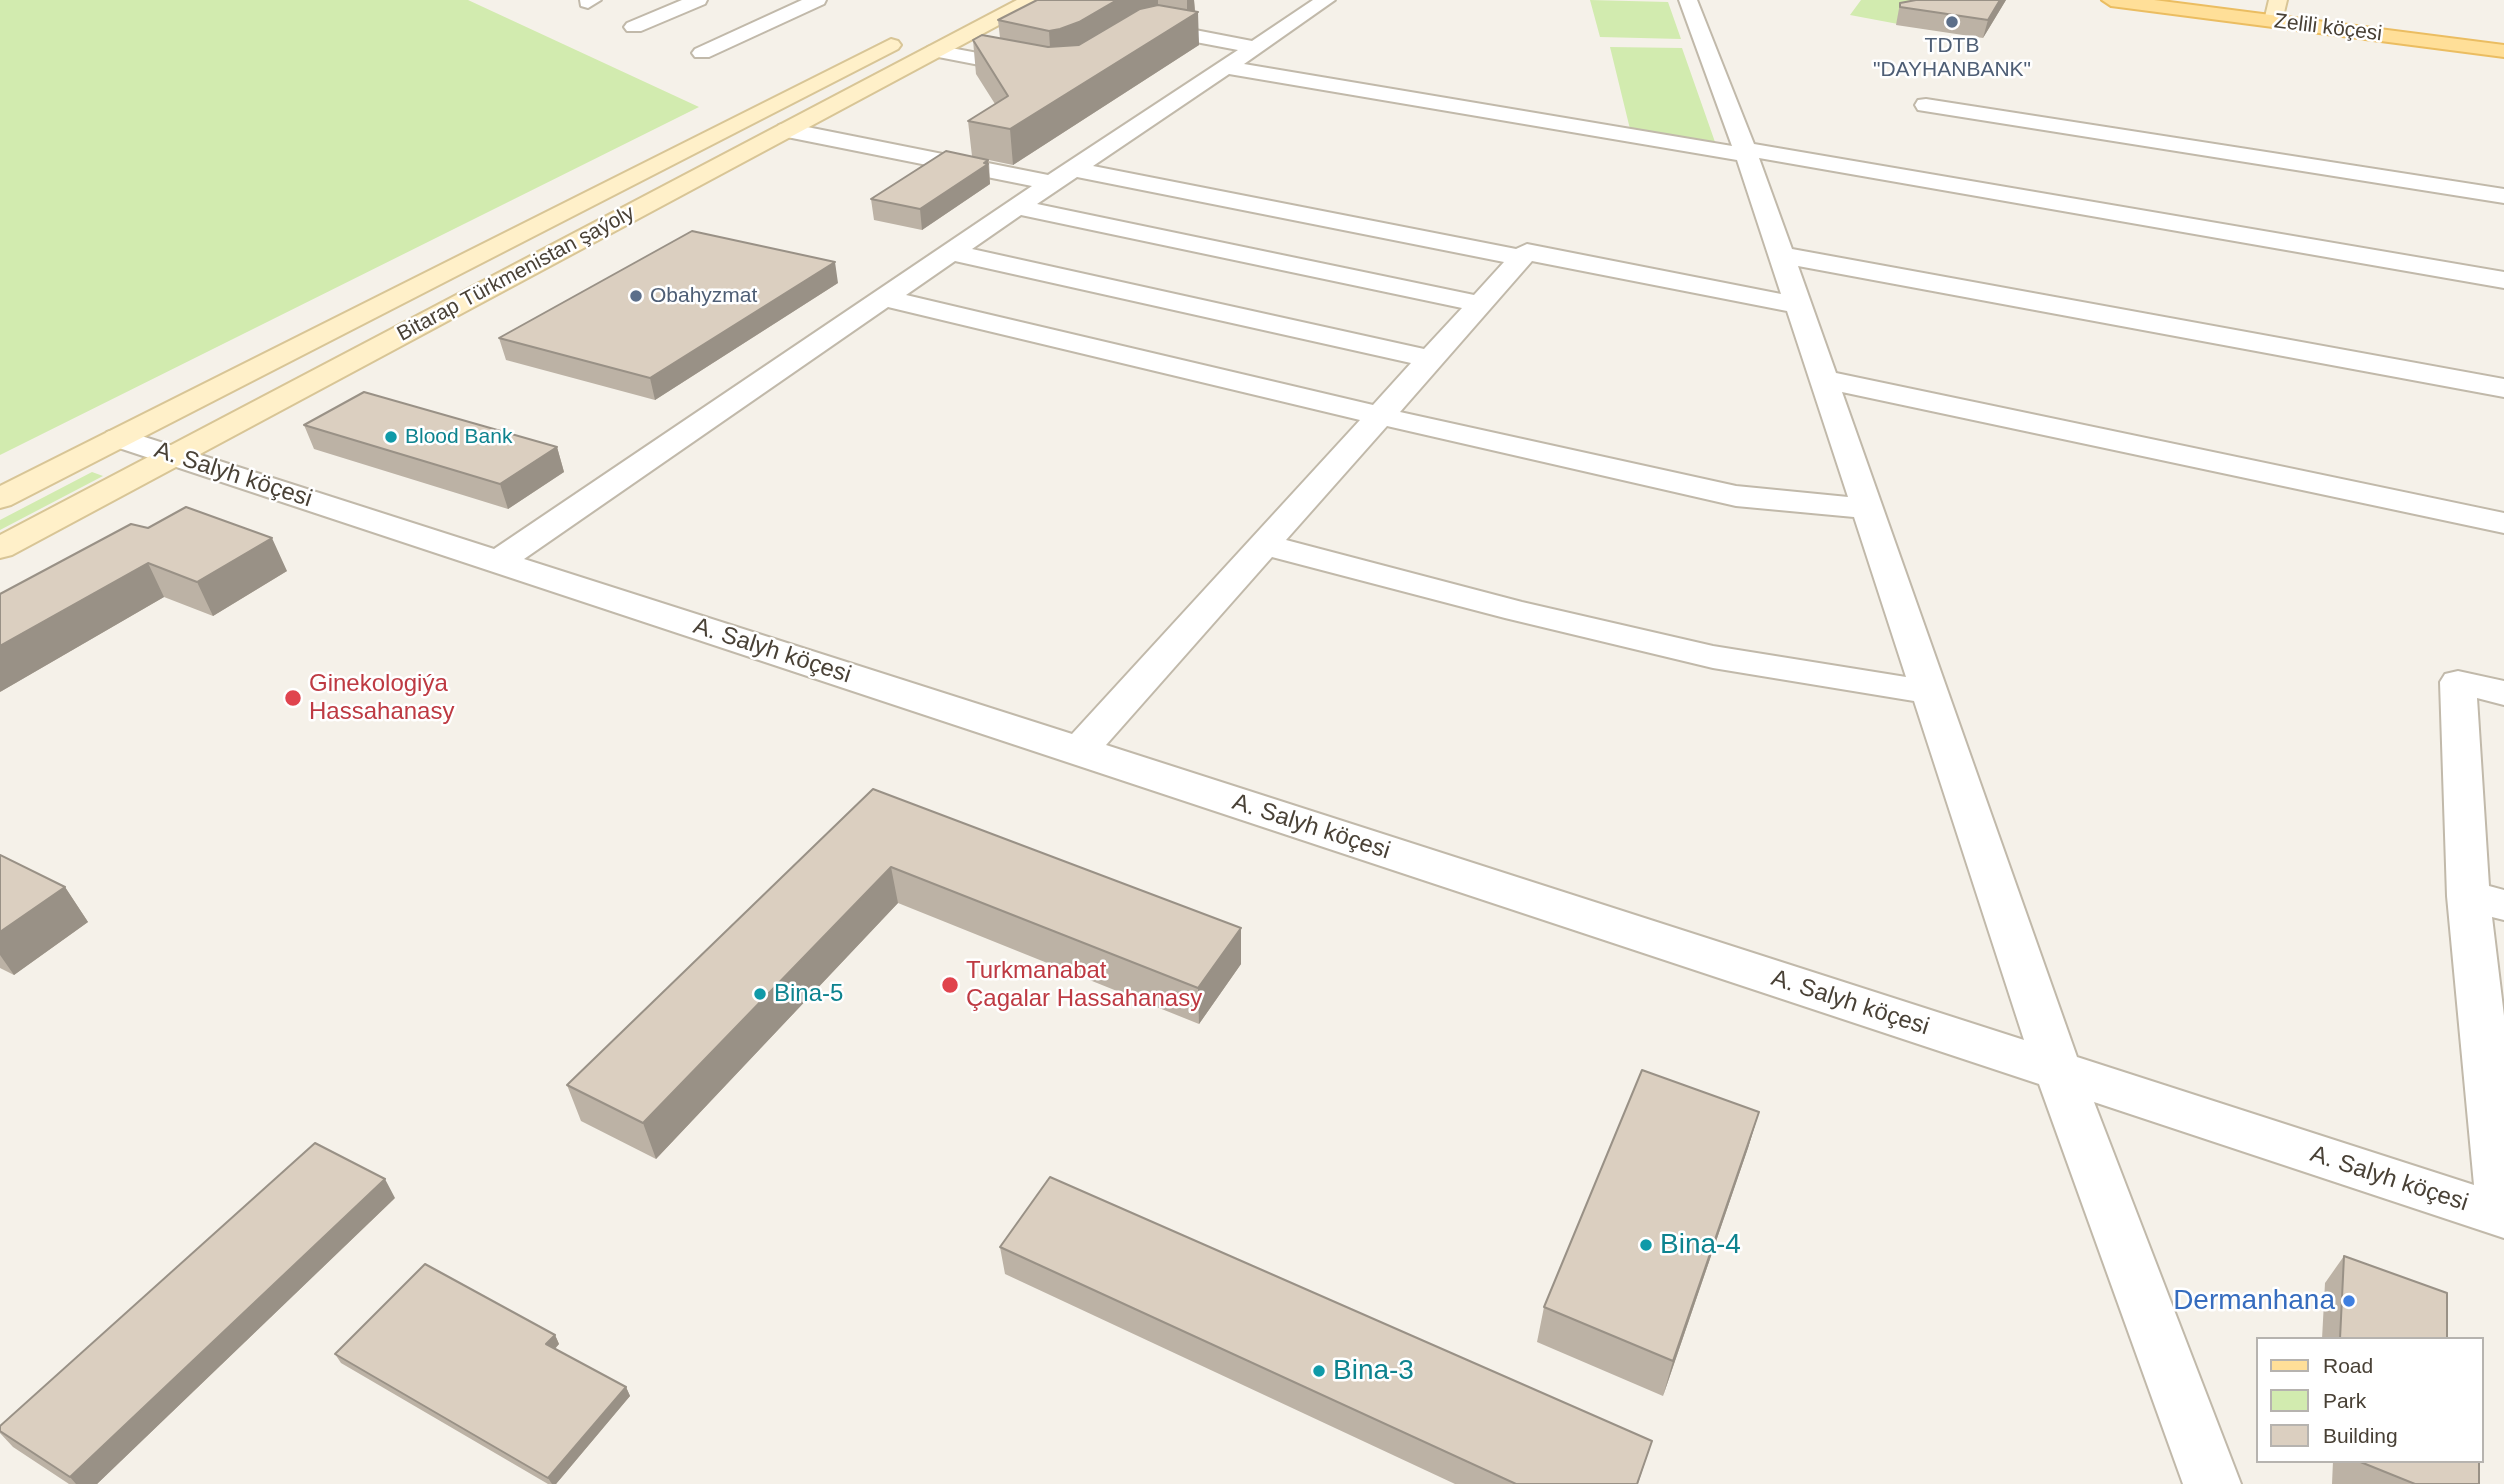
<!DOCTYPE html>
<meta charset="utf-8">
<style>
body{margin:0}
#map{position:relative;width:2504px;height:1484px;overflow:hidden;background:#f5f1e9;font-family:Arial,sans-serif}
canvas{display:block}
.legend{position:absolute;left:2256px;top:1337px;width:228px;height:126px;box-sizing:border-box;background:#fff;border:2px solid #b6b3af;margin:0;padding:9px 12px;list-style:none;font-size:21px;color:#494136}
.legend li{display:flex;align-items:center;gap:14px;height:35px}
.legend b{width:35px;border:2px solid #b6b3af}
</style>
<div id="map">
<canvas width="2504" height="1484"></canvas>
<ul class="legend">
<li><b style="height:9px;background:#ffdf98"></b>Road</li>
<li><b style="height:19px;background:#d2ebaf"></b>Park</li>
<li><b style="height:19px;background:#dbcfc0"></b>Building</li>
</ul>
</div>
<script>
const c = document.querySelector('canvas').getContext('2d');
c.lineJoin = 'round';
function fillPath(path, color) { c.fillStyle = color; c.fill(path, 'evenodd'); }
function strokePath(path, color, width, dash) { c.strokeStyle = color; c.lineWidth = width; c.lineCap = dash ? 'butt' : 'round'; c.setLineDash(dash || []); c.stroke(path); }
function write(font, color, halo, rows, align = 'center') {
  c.font = font + ' Arial,sans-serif'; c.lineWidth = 5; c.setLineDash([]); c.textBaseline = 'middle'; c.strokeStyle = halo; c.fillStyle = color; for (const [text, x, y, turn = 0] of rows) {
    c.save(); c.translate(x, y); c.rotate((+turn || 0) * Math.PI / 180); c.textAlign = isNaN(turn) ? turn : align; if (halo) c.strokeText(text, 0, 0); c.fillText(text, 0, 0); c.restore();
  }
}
const green = new Path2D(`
 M0,0H468L699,107L0,455Z
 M1590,0L1668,2L1681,39L1600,37Z
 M1861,0H1913L1898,24L1850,15Z
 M1610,47L1682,48L1715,142L1630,129Z
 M92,472L103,476L0,530V520Z`);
const street = new Path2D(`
 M580,0H601L588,8L581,6Z
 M682,0H707L705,4L641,31H627L624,27L627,23Z
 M802,0H826L824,4L709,57H695L692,53L695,49Z
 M1313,0H1335L1244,64L1732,146L1679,0H1697L1754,144L2504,272V288L1759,158L1792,249L2504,379V397L1798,266L1836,373L2504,513V533L1842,392L2077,1057L2474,1185L2447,896L2440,682L2445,674L2458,671L2504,681V705L2477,698L2489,886L2504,890V920L2492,917L2504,1016V1238L2094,1102L2241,1484H2183L2039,1084L107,444L103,438L107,432L118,429L129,432L494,549L1032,186L787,137L779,135L776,130L779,125L787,123L1048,175L1238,50L1159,35L1141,34L1138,30L1141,26L1159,23L1252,41ZM1229,74L1737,160L1781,294L1527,244L1516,249L1093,166ZM1077,177L1504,262L1474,295L1037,204ZM1021,215L1462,308L1424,349L972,249ZM955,261L1411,363L1373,405L906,295ZM1532,261L1787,311L1848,497L1736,486L1400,412ZM888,307L1360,420L1072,734L524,559ZM1387,426L1736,506L1854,517L1906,677L1713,646L1522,602L1286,540ZM1272,557L1505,618L1713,668L1914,701L2024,1040L1106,745Z
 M935,45L1026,62L1033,64L1036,68L1033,72L1026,74L928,55L925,51L928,47Z
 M1926,99L2504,189V203L1918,110L1915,105L1918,100Z`);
const secondary = new Path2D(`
 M1017,0H1040L1038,4L12,555L0,558V535Z
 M2269,0H2287L2281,25H2267L2264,21Z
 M891,39L898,41L901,45L898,49L11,505L0,508V486Z`);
const primary = new Path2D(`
 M2102,0H2154L2504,45V57L2111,6Z`);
const wall = new Path2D(`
 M1037,0H1194L1199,45L1013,165L989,160L990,184L922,230L874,220L871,199L972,156L968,121L995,104L976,74L973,40L1000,38L998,20Z
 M2006,0L1983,38L1896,25L1900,3Z
 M838,283L655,400L506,360L499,338Z
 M304,425L557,447L564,472L508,509L314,449Z
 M148,528L287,571L213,616L164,597L0,692Z
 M873,789L1241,928V964L1199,1024L898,903L656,1159L581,1121L567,1085Z
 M0,855L65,887L88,922L14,975L0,968Z
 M1759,1112L1748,1148L1663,1396L1537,1342L1544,1307Z
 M395,1198L97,1484H69L13,1447L0,1433V1431Z
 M1000,1247L1652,1441L1638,1484H1455L1005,1274Z
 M2344,1256L2447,1339H2322L2325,1283Z
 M555,1335L559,1344L555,1349L626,1387L630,1396L556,1484H548L341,1363L335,1354Z
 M2333,1461H2479V1484H2332Z`);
const shadedWall = new Path2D(`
 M1117,0H1158V22L1051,64L1049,31Z
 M1187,0H1194L1195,14L1198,12L1199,45L1013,165L1010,129L1187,19Z
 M2000,0H2006L1983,38L1988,20Z
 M988,160L990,184L922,230L920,209Z
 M835,262L838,283L655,400L650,378Z
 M557,447L564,472L508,509L500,484Z
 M272,538L287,571L213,616L197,582Z
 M148,563L164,597L0,692V646Z
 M891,867L898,903L656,1159L643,1123Z
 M65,887L88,922L14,975L0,955V932Z
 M1241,928V964L1199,1024L1198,988Z
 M1759,1112L1748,1148L1663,1396L1673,1361Z
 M385,1179L395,1198L97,1484H76L70,1477Z
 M555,1335L559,1344L551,1353L546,1344Z
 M626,1387L630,1396L556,1484H552L548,1478Z`);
const building = new Path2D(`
 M1037,0H1117L1079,22L1060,29L1049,31L998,20Z
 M1916,0H2000L1988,20L1900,7V3Z
 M1158,5L1198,12L1010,129L968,121L1008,96L973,40L982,35L1048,47L1079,45L1140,9Z
 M946,151L988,160L984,163L988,164L920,209L871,199Z
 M692,231L835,262L650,378L499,338Z
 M364,392L557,447L500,484L304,425Z
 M186,507L272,538L197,582L148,563L0,646V594L131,524L148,528Z
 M873,789L1241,928L1198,988L891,867L643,1123L567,1085Z
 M0,855L65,887L0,932Z
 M1642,1070L1759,1112L1673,1361L1544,1307Z
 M315,1143L385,1179L70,1477L0,1431V1426Z
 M1050,1177L1652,1441L1637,1484H1516L1000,1247Z
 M2344,1256L2447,1293V1339H2340Z
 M425,1264L555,1335L546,1344L626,1387L548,1478L335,1354Z
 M2358,1461H2479V1484H2415Z`);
const markers = [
 [1952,22,7,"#5c6f8a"],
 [636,296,7,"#5c6f8a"],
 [391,437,7,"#0f9aa8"],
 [293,698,9,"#e0444e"],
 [950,985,9,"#e0444e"],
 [760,994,7,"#0f9aa8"],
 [1646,1245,7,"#0f9aa8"],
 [2349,1301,7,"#3f7fe0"],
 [1319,1371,7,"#0f9aa8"]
];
const farStreetnames = [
 ["Zelili köçesi",2328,28,7],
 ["Bitarap Türkmenistan şaýoly",516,274,-28]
];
const farServicenames = [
 ["TDTB",1952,46],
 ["\"DAYHANBANK\"",1952,70],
 ["Obahyzmat",650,296,"left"]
];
const farCulturenames = [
 ["Blood Bank",405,437]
];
const streetNames = [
 ["A. Salyh köçesi",233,475,18],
 ["A. Salyh köçesi",772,651,18],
 ["A. Salyh köçesi",1311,827,18],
 ["A. Salyh köçesi",1850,1003,18],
 ["A. Salyh köçesi",2389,1179,18]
];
const healthNames = [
 ["Ginekologiýa",309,684],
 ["Hassahanasy",309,712],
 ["Turkmanabat",966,971],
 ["Çagalar Hassahanasy",966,999]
];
const cultureNames = [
 ["Bina-5",774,994]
];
const nearCulturenames = [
 ["Bina-4",1660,1245],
 ["Bina-3",1333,1371]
];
const nearShopnames = [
 ["Dermanhana",2335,1301]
];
fillPath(green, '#d2ebaf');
strokePath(street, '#c1b9aa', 4);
strokePath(secondary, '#d8c596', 4);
strokePath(primary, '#ebbd61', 4);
fillPath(street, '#fff');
fillPath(secondary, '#fff0c9');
fillPath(primary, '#ffdf98');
fillPath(wall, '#bcb2a5');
fillPath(shadedWall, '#999186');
fillPath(building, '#dbcfc0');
strokePath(building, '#999186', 2);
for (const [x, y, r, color] of markers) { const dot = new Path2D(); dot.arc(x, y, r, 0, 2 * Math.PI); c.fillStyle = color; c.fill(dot); strokePath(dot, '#fff', 2.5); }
write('21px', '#494136', '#fff', farStreetnames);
write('21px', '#4e5e75', '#fff', farServicenames);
write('21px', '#0d838f', '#fff', farCulturenames, 'left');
write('24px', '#494136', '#fff', streetNames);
write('24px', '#be3a42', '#fff', healthNames, 'left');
write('24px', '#0d838f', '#fff', cultureNames, 'left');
write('28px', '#0d838f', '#fff', nearCulturenames, 'left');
write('28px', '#366cbe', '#fff', nearShopnames, 'right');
</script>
